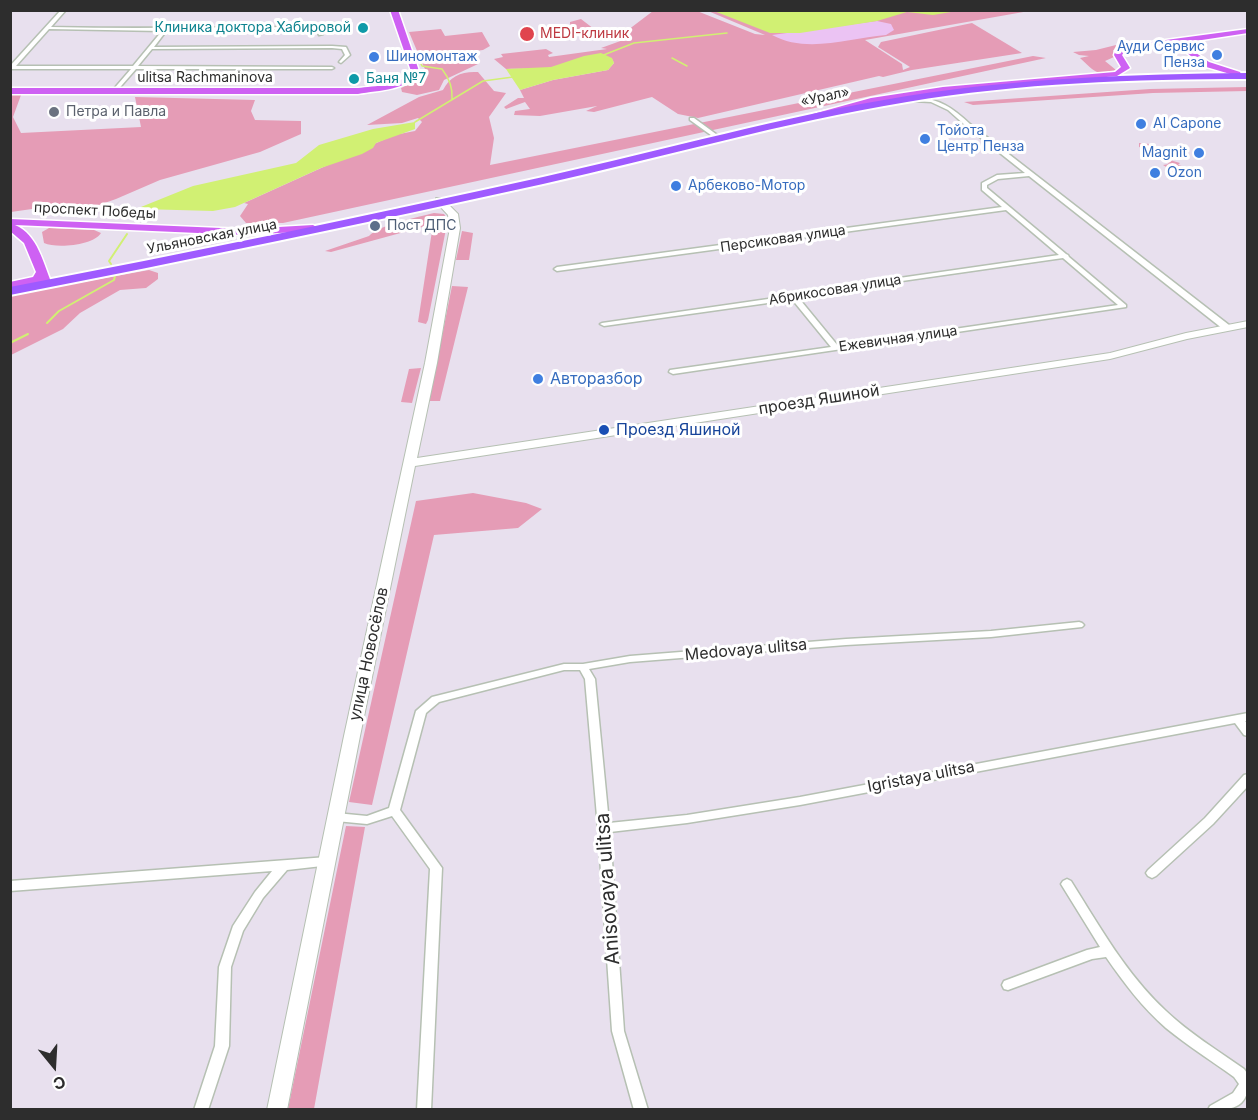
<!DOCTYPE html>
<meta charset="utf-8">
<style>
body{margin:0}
#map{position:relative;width:1258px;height:1120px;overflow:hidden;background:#e8e0ee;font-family:Inter,sans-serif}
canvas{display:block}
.frame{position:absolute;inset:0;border:12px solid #2d2d2d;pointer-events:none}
.north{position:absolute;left:24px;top:1036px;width:60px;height:60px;-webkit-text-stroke:4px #fff;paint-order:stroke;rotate:162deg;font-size:16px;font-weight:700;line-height:24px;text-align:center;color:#2d2d2d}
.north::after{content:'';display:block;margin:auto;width:21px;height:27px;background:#2d2d2d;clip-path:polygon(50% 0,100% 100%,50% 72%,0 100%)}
</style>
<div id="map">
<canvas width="1258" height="1120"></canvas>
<div class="frame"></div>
<div class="north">С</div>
</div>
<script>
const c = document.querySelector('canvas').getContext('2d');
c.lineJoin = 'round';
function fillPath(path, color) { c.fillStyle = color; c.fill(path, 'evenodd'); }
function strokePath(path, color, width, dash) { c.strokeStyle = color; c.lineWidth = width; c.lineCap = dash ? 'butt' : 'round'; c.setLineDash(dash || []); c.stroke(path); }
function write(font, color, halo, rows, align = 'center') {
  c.font = font + ' Inter,sans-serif'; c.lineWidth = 6; c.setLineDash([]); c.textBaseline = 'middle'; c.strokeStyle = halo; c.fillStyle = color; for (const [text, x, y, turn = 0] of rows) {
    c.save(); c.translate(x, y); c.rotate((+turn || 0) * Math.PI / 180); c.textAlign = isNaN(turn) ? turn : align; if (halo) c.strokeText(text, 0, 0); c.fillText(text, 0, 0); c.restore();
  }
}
const green = new Path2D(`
 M653,11H697L755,34L765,35L708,11H1029L865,40L902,64L903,70L910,67L878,47L881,42L972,23L1022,53L912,70L883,77L879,76L698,118L678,114L652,97L594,112L586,111L597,106L540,116L514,115L515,111L530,109L525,102L506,109L504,107L518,98H524L520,90L553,80L608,70L614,63L612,59C593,51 572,64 553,67C538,70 521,68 506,69L494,59L503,57L501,54L546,49L553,53L548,55L549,57L607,49L601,48L626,39L628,30Z
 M581,19L594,29L597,36L586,37L570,31V22Z
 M441,29L445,36L482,32L490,46L483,50L420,58L409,32Z
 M1116,45L1128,46L1113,50L1114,57L1105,61L1116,70C1095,75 1096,73 1080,58L1089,56L1079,55L1073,52L1096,50Z
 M1033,56L1046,58L283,223H246L240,216L248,204L244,203L394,135L415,131L422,122L418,118L402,123L367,125L419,97L443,90C450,76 462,71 478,72L494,91L506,93L489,117L494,138L490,165Z
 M473,59L478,64L444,80L439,90L417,95L402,92L401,88L423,78L426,71L422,63Z
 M1247,87V91L1153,93L973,105L964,102L1150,89Z
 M11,94L21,95L13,117L21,133L141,127L135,97L255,100L251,111L255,120L301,121V134L260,152L160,180L116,199L76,213L54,212L39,208L11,212Z
 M1139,143L1150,144L1156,148L1150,150L1168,155L1163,158L1180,163L1178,165L1189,168L1171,170L1163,165L1169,164L1161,159L1144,155L1143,153L1148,149L1139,147Z
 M434,213L444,214L448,220L331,252L325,251L369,236C379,225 418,217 434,213Z
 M49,228L94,230L101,233C94,245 57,249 44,243L42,232Z
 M435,228L446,229L428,320L426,324L418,322L432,231Z
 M462,231L473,233L469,260H456Z
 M149,270L158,273V279L146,288L120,290L80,313L63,329L11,355V295Z
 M452,286L468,287L440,401H429Z
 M421,368L412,403L401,402L409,369Z
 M473,493L526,503L542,509L518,528L434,535L372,805L349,802L416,501Z
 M346,826L365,827L314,1109H288Z`);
const sand = new Path2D(`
 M877,21L891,24L894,30L886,35C849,38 807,54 772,35Z`);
const water = new Path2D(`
 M714,11H957L933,15L907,12L877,21L800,33H770Z
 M601,53L612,58L614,63L608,70L553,80L520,90L506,69L551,67L584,56Z
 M415,122V129L376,143L373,148L362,154L321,168L235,207L213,211L141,209V207L193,186L296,163L319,145L373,129Z`);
const streamFar1 = new Path2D(`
 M601,56L634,43L727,33
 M672,58L687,66
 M420,62L422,66L442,69C449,78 453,87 452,99
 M415,122L483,81L513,77`);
const stream = new Path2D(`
 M131,216L141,209
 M111,264L109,261L127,234
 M47,323L59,311L114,280L115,276
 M10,343L28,334`);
const street = new Path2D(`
 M61,10H66L51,27C136,29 221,27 306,27L321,29L323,34L319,35L317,31L306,29L167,30L154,47L332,46L346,47L350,55L341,63L339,62L345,55L342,49L332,48L152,49L138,66L332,67L334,68L332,69H136L115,93L112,91L131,69H10V66ZM49,29L162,31L133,66H16Z
 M915,98C939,98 953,108 970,124L1229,325V329H1223L1029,176L998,179L987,185V188L1066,254L1068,255L1069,257L1126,305V307L673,374L669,372L670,370L831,347L791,298L775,302L604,326L600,324L602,323L775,298L789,294L792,292L795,293L1059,255L1006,210L557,271L554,269L557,267L1002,207L982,190V183L997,175L1025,173L966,126L948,110L931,102L913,101L912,100ZM1063,258L1118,305L838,346L797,296Z
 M690,118H694L720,137L715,138L690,120Z
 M1079,622L1082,623L1084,625L1082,627L991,637L846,645L630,662L589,669L595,679L609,823L687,815L800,797L1248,713V721H1245L1248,724V736L1244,735L1235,723L800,805L687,823L610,832L624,1031L648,1110H634L612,1031L598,828L585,679L580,670H564L439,702L426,713L400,810L442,868L431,1110H417L430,869L392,816L367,824L336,821L332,820L330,817L332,814L336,813L367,816L389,808L416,711L432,697L564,664H583L630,656L846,639L991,631Z
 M1248,774V786L1213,824L1156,876L1152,878L1148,876L1146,873L1148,870L1205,818L1244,775Z
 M327,857L331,859L333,862L331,865L287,870L263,898L243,931L231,967L229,1046L208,1110H194L215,1046L219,967L233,926L255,892L272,871L10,891V881Z
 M1067,879L1071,881C1100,927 1126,974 1166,1011C1189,1033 1217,1050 1244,1069C1248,1074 1248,1076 1248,1083C1248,1109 1230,1110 1208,1110L1210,1106L1233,1093L1239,1084L1234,1077C1212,1061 1188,1046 1166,1028C1142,1007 1124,983 1106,957L1092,959L1008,990L1004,989L1002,985L1004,981L1087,950L1100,947L1061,884L1063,881Z`);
const secondary = new Path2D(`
 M436,198H442L458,214L460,228L437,363L417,458L1110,353L1186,333L1248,321V327L1187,339L1110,359L415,466L360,736L287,1110H267L344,736L425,363L450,228L448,215L436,202Z`);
const primary = new Path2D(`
 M390,10H398L419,71C408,91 379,90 358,94H10V88H358C374,86 402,86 411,71Z
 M1248,29V33L1182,43L1209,62L1240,72L1241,74L1237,76L1203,66L1175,43L1126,50L1122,55L1130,68L1117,76C1016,86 916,93 817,117L813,114L871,98L943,87L1115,72L1121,67L1114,55L1116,49L1121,46Z
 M10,219L244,229L313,225L318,228L313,231L244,235L15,225C38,235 43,263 52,284L46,287L42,286L40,282L10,289V282L33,277L36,272L24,243L10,231Z`);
const highway = new Path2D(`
 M1248,73V79C1134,79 1020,83 907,102C784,122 664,157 543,184C366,223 189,260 10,295V287C189,253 366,216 543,177C664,150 784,116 907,96C1020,78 1134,74 1248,73Z`);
const markers = [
 [363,28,6,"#0f9aa8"],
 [527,34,8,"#e0444e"],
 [1217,55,6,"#3f7fe0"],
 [374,57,6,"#3f7fe0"],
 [354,79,6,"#0f9aa8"],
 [54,112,6,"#6b7280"],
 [1141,124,6,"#3f7fe0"],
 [925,139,6,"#3f7fe0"],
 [1199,153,6,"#3f7fe0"],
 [1155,173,6,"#3f7fe0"],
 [676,186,6,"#3f7fe0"],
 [375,226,6,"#5c6f8a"],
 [538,379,6,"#3f7fe0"],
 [604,430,6,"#1a4fb4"]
];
const farCulturenames = [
 ["Клиника доктора Хабировой",351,28],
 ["Баня №7",366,79,"left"]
];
const farHealthnames = [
 ["MEDI-клиник",540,34]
];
const farShopnames = [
 ["Ауди Сервис",1205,47,"right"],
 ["Пенза",1205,63,"right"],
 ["Шиномонтаж",386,57],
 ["Al Capone",1153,124],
 ["Тойота",937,131],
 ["Центр Пенза",937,147],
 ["Magnit",1187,153,"right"],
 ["Ozon",1167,173],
 ["Арбеково-Мотор",688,186]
];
const farStreetnames = [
 ["ulitsa Rachmaninova",205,78],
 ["«Урал»",825,97,-12],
 ["проспект Победы",95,211,3],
 ["Ульяновская улица",212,237,-11],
 ["Персиковая улица",783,239,-8],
 ["Абрикосовая улица",835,290,-9],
 ["Ежевичная улица",898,339,-8]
];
const farWorshipnames = [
 ["Петра и Павла",66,112]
];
const farServicenames = [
 ["Пост ДПС",387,226]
];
const shopNames = [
 ["Авторазбор",550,379]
];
const streetNames = [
 ["проезд Яшиной",819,400,-9],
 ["Medovaya ulitsa",746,650,-5],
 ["улица Новосёлов",369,654,-78],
 ["Igristaya ulitsa",921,777,-11]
];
const transitNames = [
 ["Проезд Яшиной",616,430]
];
const nearStreetnames = [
 ["Anisovaya ulitsa",608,889,-94]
];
fillPath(green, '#e59cb6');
fillPath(sand, '#ebc3f3');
fillPath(water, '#d1f073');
strokePath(streamFar1, '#d1f073', 1.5);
strokePath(stream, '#d1f073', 2);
strokePath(street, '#b6c0b3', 3);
strokePath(secondary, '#b6c0b3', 2);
strokePath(primary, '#fff', 3);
strokePath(highway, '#fff', 4);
fillPath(street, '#fff');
fillPath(secondary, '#fff');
fillPath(primary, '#ce61f3');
fillPath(highway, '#9f5aff');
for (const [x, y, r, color] of markers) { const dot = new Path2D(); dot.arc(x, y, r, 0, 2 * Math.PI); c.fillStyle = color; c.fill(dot); strokePath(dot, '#fff', 2); }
write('14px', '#0d838f', '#fff', farCulturenames, 'right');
write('14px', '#be3a42', '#fff', farHealthnames, 'left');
write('14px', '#366cbe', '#fff', farShopnames, 'left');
write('14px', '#2d2d2d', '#fff', farStreetnames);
write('14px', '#5b616d', '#fff', farWorshipnames, 'left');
write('14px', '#4e5e75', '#fff', farServicenames, 'left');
write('16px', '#366cbe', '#fff', shopNames, 'left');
write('16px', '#2d2d2d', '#fff', streetNames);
write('16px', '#164399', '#fff', transitNames, 'left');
write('20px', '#2d2d2d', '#fff', nearStreetnames);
</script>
